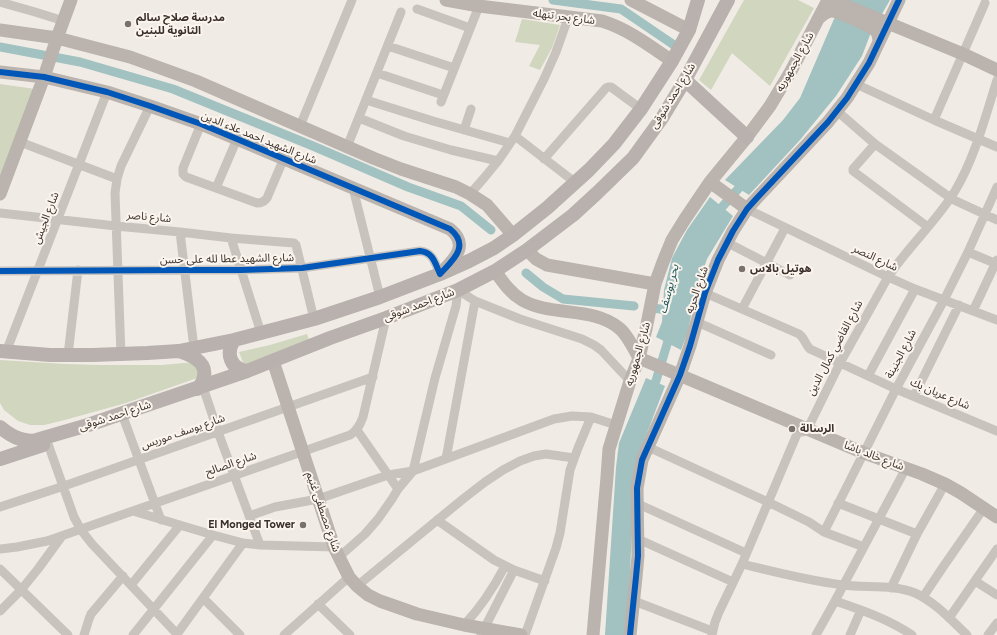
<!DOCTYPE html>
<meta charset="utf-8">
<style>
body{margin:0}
canvas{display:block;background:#f0ebe5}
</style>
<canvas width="997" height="635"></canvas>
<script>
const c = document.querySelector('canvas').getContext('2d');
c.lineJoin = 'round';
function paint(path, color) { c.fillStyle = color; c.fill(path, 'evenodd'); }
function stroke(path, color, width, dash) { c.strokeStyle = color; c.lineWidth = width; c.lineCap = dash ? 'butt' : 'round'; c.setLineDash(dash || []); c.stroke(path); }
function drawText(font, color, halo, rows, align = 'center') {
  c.font = font + ' Figtree,"Noto Sans Arabic",sans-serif'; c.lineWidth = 4; c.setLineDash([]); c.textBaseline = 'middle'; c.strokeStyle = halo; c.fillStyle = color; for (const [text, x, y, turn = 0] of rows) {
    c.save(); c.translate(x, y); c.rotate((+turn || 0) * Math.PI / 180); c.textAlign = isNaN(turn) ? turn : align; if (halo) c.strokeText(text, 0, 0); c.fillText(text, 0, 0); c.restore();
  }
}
const green = new Path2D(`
 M744,0H798L814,8L770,86L732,53L711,90L699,80Z
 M522,19L560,25L552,48L540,70L529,66L540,45L515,42Z
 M0,84L35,89L0,179Z
 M307,334L310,343L244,365L239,352L270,345Z
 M0,360L65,364L99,365H162L195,362L200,377L126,403L61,421L44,425H30L18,421L4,410L0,403Z`);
const water = new Path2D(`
 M844,0H890L870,35L862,56L836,96L800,140L749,195L725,180L783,120L800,98L834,19Z
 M710,197L733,216L707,259L695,294L688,332L681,350L656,337L662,322L664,290L672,258L687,230Z
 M646,378L665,386L637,459L633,501L628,622L625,635H605L616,467L619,443Z`);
const canal = new Path2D(`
 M553,0L621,9L674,45
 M0,47L80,62L173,89L313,146L408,187L461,206L491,230
 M715,215L746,180
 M526,273L543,287L563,299L634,306
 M653,308L674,311
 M652,394L671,331`);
const street = new Path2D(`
 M0,2L35,12L64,21
 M417,9L470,28
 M388,46L454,68
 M377,73L443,95
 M856,84L934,120L997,147
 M366,100L433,121L510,143
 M441,102L479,6
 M837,111L875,144L945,194L956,201L997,220
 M359,118L404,136L451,150L498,161
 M934,120L985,3
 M201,124L183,168V174L186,177L257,203C261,203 264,202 267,198L284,158
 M300,126L352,0
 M464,130L471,109
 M515,136L576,183
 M20,142L117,179
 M875,144L853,169V171L928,227
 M347,147L401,12
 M544,159L606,88L608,87H611L641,109
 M216,188L237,139
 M353,188L380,297
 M470,194L484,178L498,161L515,136L544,79L556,52L568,18
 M747,209L888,277L915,289L997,320
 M0,213L116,226L180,232L231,238L294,243L296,245L314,319
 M180,232L194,348
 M231,238L261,333
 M726,242L790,275
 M968,252L997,264
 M0,271L186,270H241L302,268L420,251C433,252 435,263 440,274
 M705,293L799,334C805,338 805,345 810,349L896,389L997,431
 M742,309L785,228
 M973,311L997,260
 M697,322L771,355
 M6,352L107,92
 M68,355L78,270
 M121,355L115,193L117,179L121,166L150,106
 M868,376L915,289
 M203,387L218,432L260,545
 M914,396L959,305
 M122,414L161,520
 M357,430L398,489
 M48,444L74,517L81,530L92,544L178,635
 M648,447L768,502L809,522L824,532L864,547
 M446,459L475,301
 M636,503L746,553
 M838,503L917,534
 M0,507L64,486L373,377
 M133,511L213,535L243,543L260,545L334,547
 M249,516L275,507L318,499L388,475L413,471L554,419L572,416L591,417L616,425
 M437,520L494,560L514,570L545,581
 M824,532L896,389L944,300L968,252L997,187
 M638,539L733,582
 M0,549L17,547L47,541L350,435C357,431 360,425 363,417L386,318
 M339,557L365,534L378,519L392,499L398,489L413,471L435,378L456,306L458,290L475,301L520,319L582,339L594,345L601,350L630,381
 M742,564C775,572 809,581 843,585C866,588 894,584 915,593C935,602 951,620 967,635
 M0,569L68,635
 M975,581L997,595
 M131,585L180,525
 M357,586L463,499L485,482L503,470L520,461L534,456L546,454L574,458
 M891,588L917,534L945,484
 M923,597L943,567L984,508
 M203,598L240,635
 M634,601L712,631
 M835,601C862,610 888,619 912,635
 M318,604L350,635
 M0,611L21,590L38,569L62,536
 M949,618L997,549
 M464,625C481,607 493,589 505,566
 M177,634L243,543
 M84,635L89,619L91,614L123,576
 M133,635L213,535
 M284,635L349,577
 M481,635L514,570
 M525,635L556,548L560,533L570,470L578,448L591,417
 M712,635L715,622L719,612L742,564L797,434L798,432H803L807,430L840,363L888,277C908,247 936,222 955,191C975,157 985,118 997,80
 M816,635L835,601L906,468
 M850,635L861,610
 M988,635L997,623`);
const secondary = new Path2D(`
 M446,0L479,6L602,21C628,29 650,46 672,61
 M631,0L689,30
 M832,0L963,54L997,70
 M818,19C822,15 826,11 832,11C837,11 871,26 875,30C878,33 879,37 879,42
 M0,30L57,38L130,57L196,81L373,158L401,169L456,187L470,194L487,205L513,235
 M0,72L44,77L107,92L150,106L201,124L237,139L450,229C471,246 452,261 440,274
 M710,182L747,209
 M0,194L44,77L57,38L71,0
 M527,250L536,259L547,265L655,284
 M495,271C503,282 510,293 522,300C551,317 593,306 619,328C627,334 634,349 639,358L864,453L922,474L945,484L961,493L997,517
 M273,361L334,547L349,577L357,586L368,595L380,601L417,614L464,625L521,635
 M593,635L607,477L609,449L630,381L639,358L646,329L655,284L663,262L672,240L685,219L710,182L747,137L770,106L791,71L828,0
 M630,635L636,577L638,556L637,488L642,460L680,375L690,346L705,293L718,260L733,231L747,209L756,199L828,122L847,98L869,63L899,0`);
const primary = new Path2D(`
 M685,80L747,137
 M234,340C225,354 231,369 247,371
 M0,351L50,355H92L147,353L179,351L234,340L314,319L380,297L440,274L469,261L494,248L513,235L547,208L589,170L614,144L641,109L672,61L689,30L698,0
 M179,351C184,353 191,355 196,359C208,367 206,380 197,389
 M0,427C11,436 18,440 33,441L88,425L247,371L330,338L386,318L458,290L495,271L527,250L573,215L597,193L633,158L662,118L685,80L728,0
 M0,459L43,445`);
const cycleway = new Path2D(`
 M0,72L44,77L107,92L150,106L201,124L237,139L450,229C471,246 452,261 440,274C435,263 433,252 420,251L302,268L241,270H186L0,271
 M630,635L636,577L638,556L637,488L642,460L680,375L690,346L705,293L718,260L733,231L747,209L756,199L828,122L847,98L869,63L899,0`);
const markers = [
 [128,24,4,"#7a716c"],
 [742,269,4,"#7a716c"],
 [792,429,4,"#7a716c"],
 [303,525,4,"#7a716c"]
];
const streetNames = [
 ["شارع بحر تنهله",564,17,7],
 ["شارع الجمهوريه",795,62,-61],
 ["شارع احمد شوقى",673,96,-58],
 ["شارع الشهيد احمد علاء الدين",259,138,22],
 ["شارع ناصر",149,217,5],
 ["شارع الجيش",46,218,-69],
 ["شارع النصر",875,258,25],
 ["شارع الشهيد عطا لله على حسن",227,259,-1],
 ["شارع الحريه",697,290,-71],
 ["شارع احمد شوقى",419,305,-21],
 ["شارع القاضي كمال الدين",835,348,-62],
 ["شارع الجمهوريه",638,354,-74],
 ["شارع الجنينة",901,354,-62],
 ["شارع عريان بك",940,394,23],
 ["شارع احمد شوقى",115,416,-18],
 ["شارع يوسف موريس",183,432,-19],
 ["شارع خالد باشا",874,456,21],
 ["شارع الصالح",231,464,-19],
 ["شارع مصطفى غنيم",323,512,71]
];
const poiNames = [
 ["مدرسة صلاح سالم",136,18],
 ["الثانوية للبنين",136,31],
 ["هوتيل بالاس",750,269],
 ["الرسالة",800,429],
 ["El Monged Tower",295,525,"right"]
];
const waterNames = [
 ["بحر يوسف",669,289,-75]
];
paint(green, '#d1d6bf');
paint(water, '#a1c2c1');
stroke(canal, '#a1c2c1', 9);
stroke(street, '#c9c3be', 9);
stroke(secondary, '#bab3ae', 13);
stroke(primary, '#b8b1ad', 14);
stroke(cycleway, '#0057b8', 6);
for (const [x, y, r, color] of markers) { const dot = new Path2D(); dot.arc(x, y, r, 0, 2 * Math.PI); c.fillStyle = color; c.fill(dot); stroke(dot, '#fbf5ee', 1.5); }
drawText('11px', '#3b302b', '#fbf5ee', streetNames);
drawText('bold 11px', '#3b302b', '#fbf5ee', poiNames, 'left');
drawText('italic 12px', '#1f5a5e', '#fbf5ee', waterNames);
</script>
